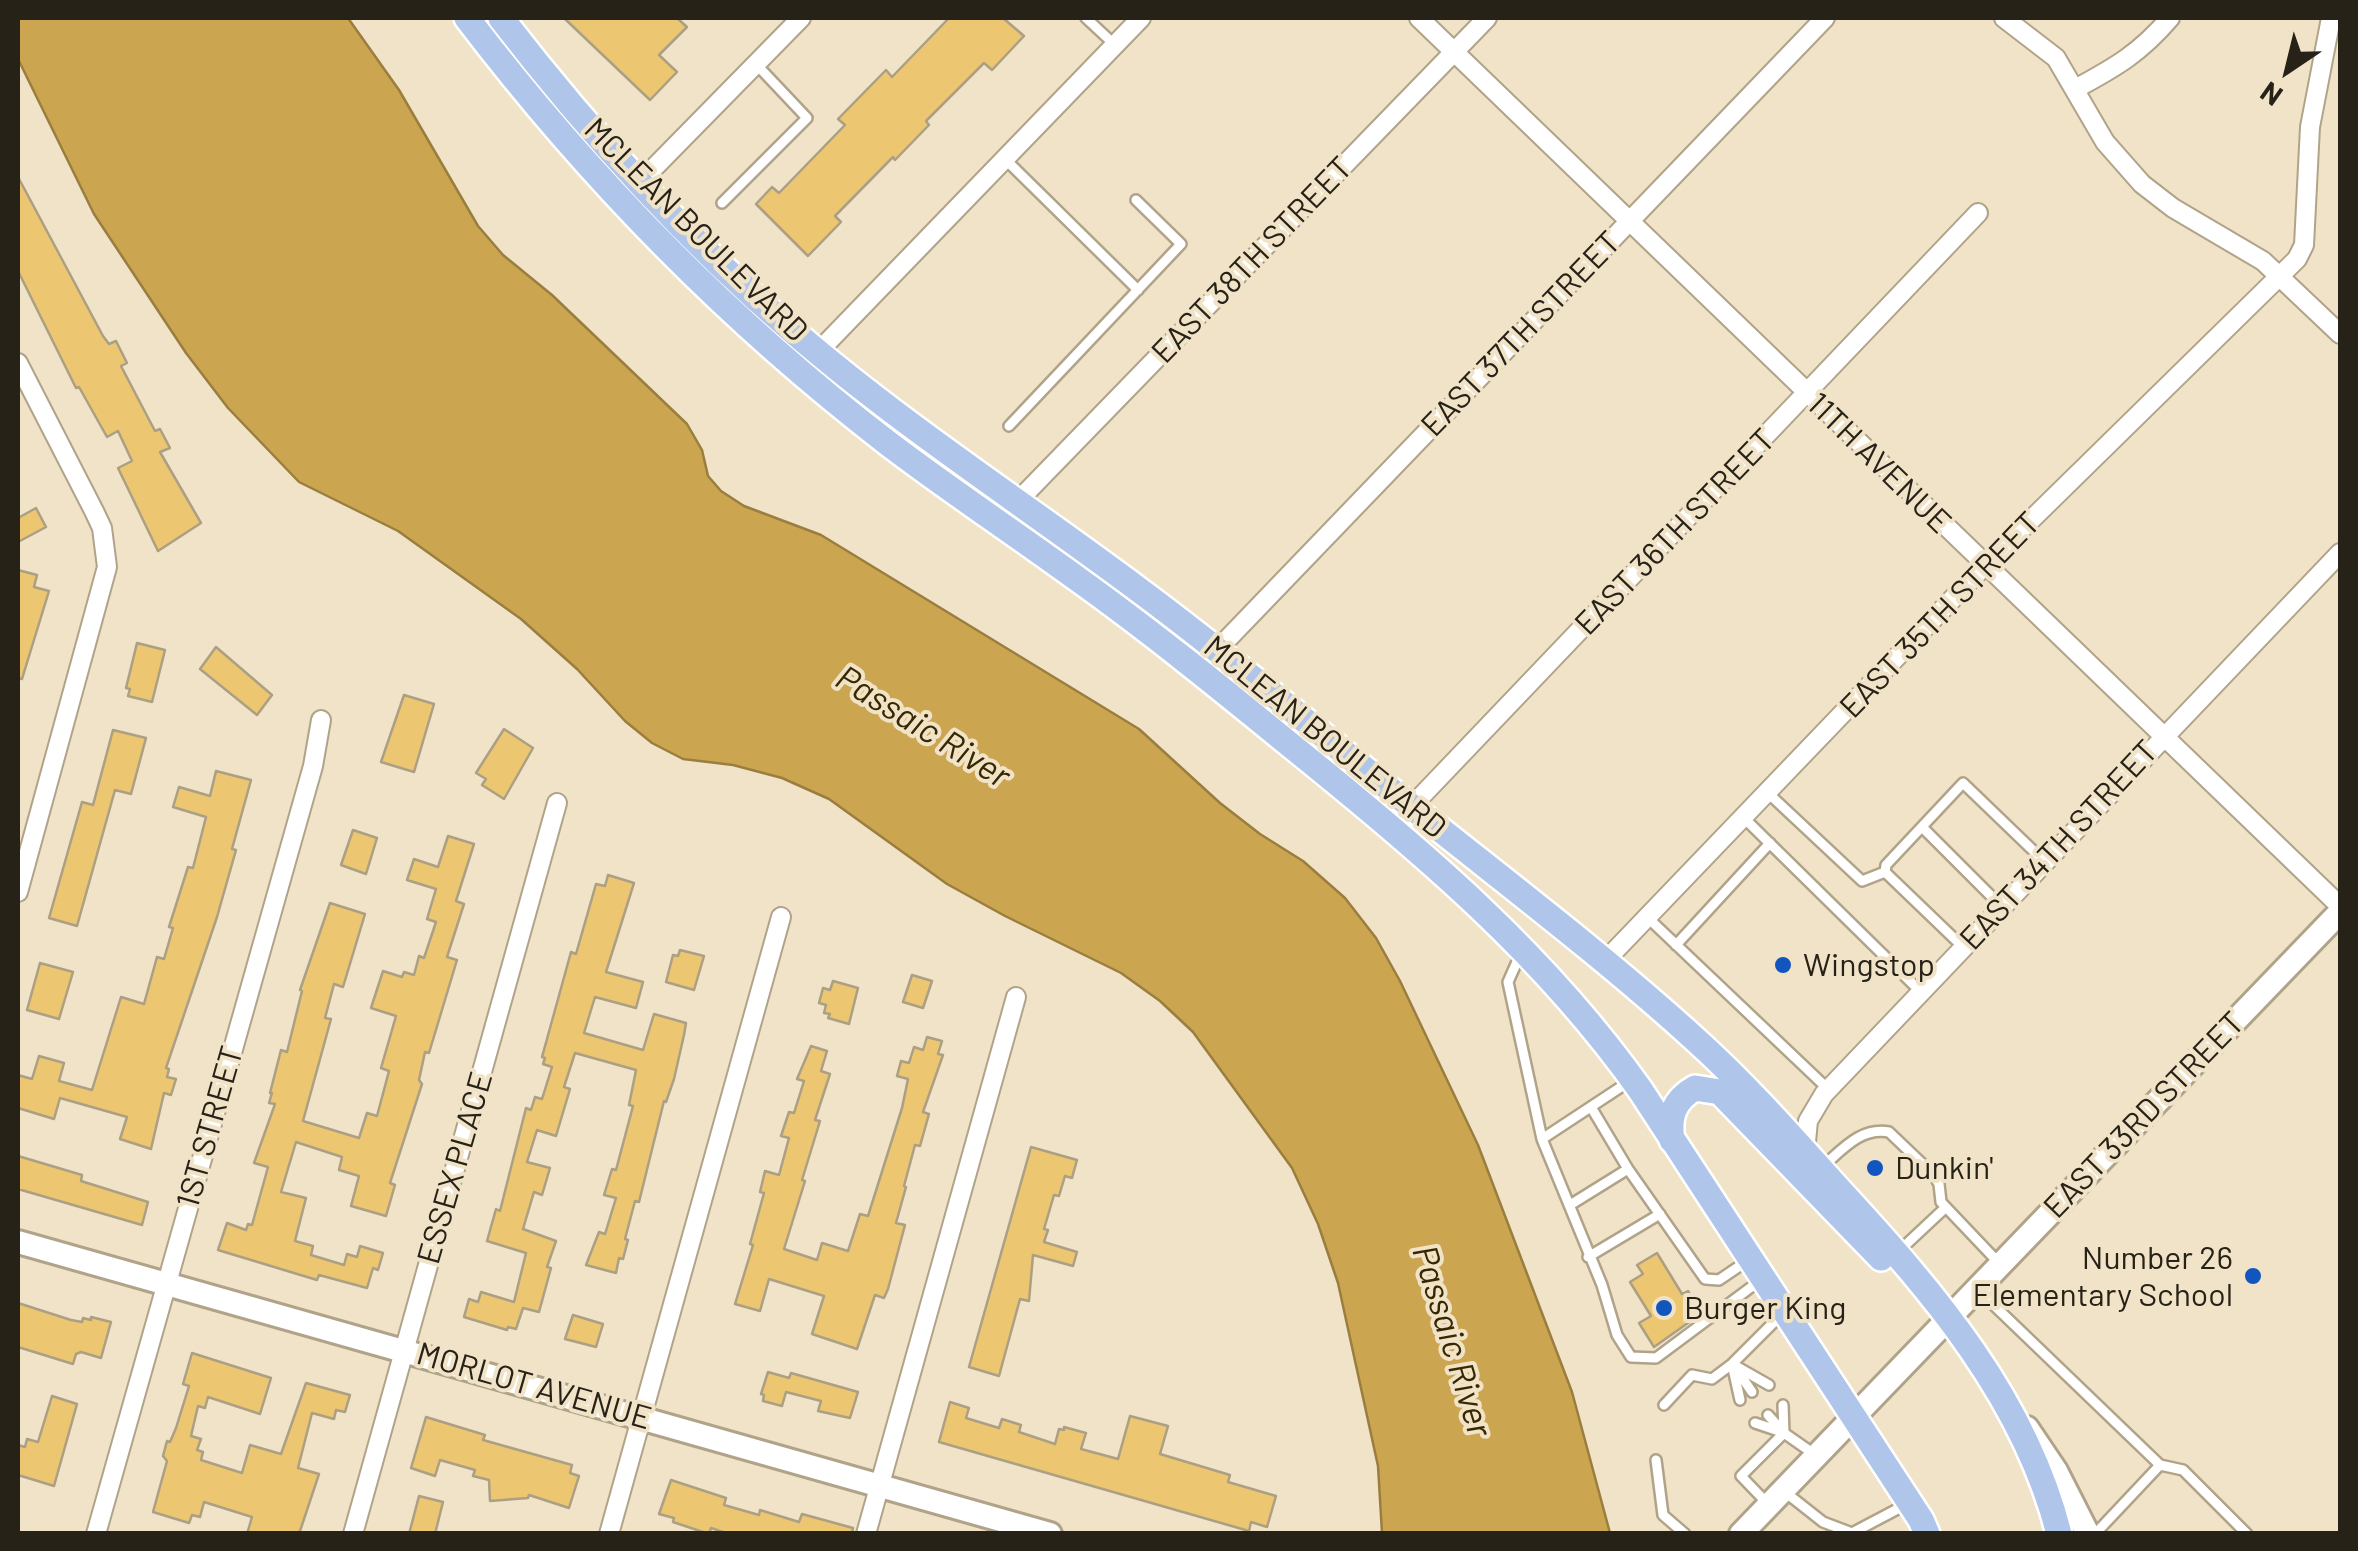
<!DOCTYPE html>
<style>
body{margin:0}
#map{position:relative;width:2358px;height:1551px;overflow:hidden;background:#f1e3c7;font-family:Barlow,sans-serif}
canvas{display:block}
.frame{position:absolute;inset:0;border:20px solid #272218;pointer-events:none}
.north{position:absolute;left:2238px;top:20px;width:100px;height:100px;-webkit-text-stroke:8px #f1e3c7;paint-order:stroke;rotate:215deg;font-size:28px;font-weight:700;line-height:40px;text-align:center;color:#272218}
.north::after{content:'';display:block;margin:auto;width:35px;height:45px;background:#272218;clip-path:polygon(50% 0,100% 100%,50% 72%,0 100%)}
</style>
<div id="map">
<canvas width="2358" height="1551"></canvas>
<div class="frame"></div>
<div class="north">N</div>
</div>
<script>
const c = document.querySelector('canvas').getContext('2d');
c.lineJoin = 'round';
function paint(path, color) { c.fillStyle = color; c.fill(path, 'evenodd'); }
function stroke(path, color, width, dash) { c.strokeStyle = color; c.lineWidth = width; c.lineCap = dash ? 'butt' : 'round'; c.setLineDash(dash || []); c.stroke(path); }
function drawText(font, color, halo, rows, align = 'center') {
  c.font = font + ' Barlow,sans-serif'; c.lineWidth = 8; c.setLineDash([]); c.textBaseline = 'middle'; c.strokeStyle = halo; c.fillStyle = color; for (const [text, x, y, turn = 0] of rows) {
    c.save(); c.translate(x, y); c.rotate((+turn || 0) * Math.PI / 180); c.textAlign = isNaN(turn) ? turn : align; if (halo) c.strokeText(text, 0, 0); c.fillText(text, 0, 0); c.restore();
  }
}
const water = new Path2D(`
 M18,18H348L399,90L478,226L503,255L552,295L687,424L702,450L708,476L721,491L744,506L821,535L1139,729L1220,803L1260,834L1303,861L1345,898L1376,938L1400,981L1478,1145L1572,1392L1610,1533H1382L1378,1466L1338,1283L1318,1224L1292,1168L1193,1032L1160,1001L1121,973L1005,916L947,884L829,799L782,778L733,765L683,759L652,743L625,721L577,669L521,619L398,531L299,482L228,408L186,353L94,214L18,59Z`);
const building = new Path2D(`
 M564,18H677L687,27L659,55L677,72L650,100Z
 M949,18H1003L1024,36L992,70L984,63L926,121L929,125L895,160L893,157L835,216L841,222L808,256L756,204L772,187L779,193L845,125L838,119L886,70L892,77Z
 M18,177L103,336L109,344L116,341L127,363L121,366L155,431L160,429L170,448L160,452L201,523L158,551L118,468L132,461L118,431L107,437L79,387L76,388L18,271Z
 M36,508L46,527L18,542V518Z
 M18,570L37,575L34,587L49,591L22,679L18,678Z
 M137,643L165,650L152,702L128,696L130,689L126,688Z
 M216,647L272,695L257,715L200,669Z
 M404,695L434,704L414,772L381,762Z
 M504,729L533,748L504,799L482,785L486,779L476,773Z
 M113,730L146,738L131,794L115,790L77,926L49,918L82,802L93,805Z
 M216,771L251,780L232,849L236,850L217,917L166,1068L169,1069L167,1077L176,1079L171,1095L164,1093L151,1149L120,1139L127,1117L60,1098L54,1119L18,1108V1075L32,1079L39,1056L64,1063L59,1081L92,1090L121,997L144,1004L157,957L164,959L173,928L169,927L188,867L193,868L206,817L173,807L179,787L210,796Z
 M353,830L377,838L366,874L341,865Z
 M448,836L474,844L456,901L464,904L447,957L457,960L429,1053L425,1052L419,1080L422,1084L390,1183L395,1185L386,1216L351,1206L359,1176L339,1170L342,1157L296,1142L281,1192L306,1198L295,1241L313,1246L311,1255L344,1265L347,1254L357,1257L360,1246L383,1253L378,1270L373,1268L367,1288L319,1275L317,1280L218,1250L227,1223L246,1230L248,1224L252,1225L268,1167L254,1163L275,1104L269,1103L272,1093H270L281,1050L287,1052L302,991L300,990L330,903L365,914L343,987L334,984L325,1018L331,1019L303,1121L359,1138L367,1113L377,1116L389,1071L381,1068L396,1016L371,1008L383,971L402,977L404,972L414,975L419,956L424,958L436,922L427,919L436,889L407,880L414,859L438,867Z
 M608,875L634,883L606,972L643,982L636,1008L595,997L584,1033L643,1050L654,1014L686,1023L684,1035L674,1079L666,1102L664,1101L639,1202L635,1201L625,1239L628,1240L623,1259L619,1258L616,1273L586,1265L599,1232L605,1234L616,1198L604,1195L612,1169L616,1170L633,1106L629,1105L636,1070L575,1053L564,1087L570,1089L556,1136L537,1130L527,1162L550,1168L542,1195L534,1192L523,1229L556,1241L547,1267L551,1268L539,1312L523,1308L516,1329L508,1327L507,1330L464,1317L469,1299L478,1302L481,1292L514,1302L526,1253L487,1241L496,1209L500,1211L526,1108L531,1110L535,1097L542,1099L552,1067L543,1064L545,1058L542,1057L571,952L576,954L596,884L605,886Z
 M680,950L704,956L694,990L666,982L673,955L678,956Z
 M40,963L73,972L59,1019L27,1010Z
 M912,975L932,981L923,1008L903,1002Z
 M833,981L858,988L849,1024L828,1018L830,1014L824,1013L826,1005L819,1003L823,988L830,990Z
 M927,1037L942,1041L938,1054L943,1055L923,1112L929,1114L920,1146L915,1145L904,1186L906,1187L896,1223L905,1225L888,1289L884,1298L875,1295L857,1349L812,1334L824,1296L769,1279L760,1311L735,1304L753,1245L750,1244L764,1193L760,1192L765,1171L779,1175L789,1138L781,1136L789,1112L794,1113L804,1081L797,1079L811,1046L827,1051L821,1071L830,1074L815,1120L820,1121L802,1180L805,1181L784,1249L817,1260L822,1243L848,1251L860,1214L868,1216L902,1108L908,1079L897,1076L901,1061L909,1063L914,1047L923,1050Z
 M1031,1147L1077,1160L1072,1178L1065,1176L1059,1196L1054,1195L1044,1229L1048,1230L1044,1242L1077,1252L1073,1266L1033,1255L1029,1301L1020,1299L999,1376L969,1367Z
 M18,1156L82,1175L81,1181L148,1202L142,1225L18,1189Z
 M1657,1253L1682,1294L1688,1291L1702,1313L1654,1347L1639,1323L1651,1316L1630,1282L1643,1274L1637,1265Z
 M18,1303L71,1320L82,1322L83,1318L91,1320V1317L111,1322L101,1358L81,1352L76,1354L73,1364L18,1347Z
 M573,1315L603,1324L596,1347L565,1339Z
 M192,1353L271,1378L260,1414L208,1397L205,1408L198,1406L191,1436L201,1439L197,1450L203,1452L201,1460L242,1473L250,1445L281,1454L306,1383L350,1395L345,1412L336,1410L334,1419L312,1413L298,1468L319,1474L299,1534H247L252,1517L204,1502L200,1517L192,1515L189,1523L153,1512L167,1461L163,1456L167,1441L170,1442L176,1428L189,1386L183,1384Z
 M768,1372L789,1378L791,1373L858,1392L850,1418L818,1411L821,1401L786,1392L782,1406L763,1401L764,1395L761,1394Z
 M52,1396L77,1404L54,1486L18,1475V1445L25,1447L27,1439L38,1442Z
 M950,1402L969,1408L966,1418L999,1428L1002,1419L1021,1425L1019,1432L1055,1444L1059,1429L1064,1430V1427L1086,1433L1081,1449L1118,1459L1130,1416L1168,1426L1160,1454L1230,1475L1228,1482L1276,1496L1267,1527L1251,1522L1249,1531L939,1442Z
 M426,1417L485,1435L483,1440L572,1465L570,1473L579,1476L569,1508L529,1495L528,1498L490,1501L489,1480L473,1476L475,1470L440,1460L435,1476L411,1468Z
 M671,1480L726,1498L724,1505L759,1515L760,1510L799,1522L802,1514L853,1528L852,1534H729L711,1528L709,1534L673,1522L674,1518L659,1514Z
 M419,1496L443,1502L435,1534H409Z`);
const service = new Path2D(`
 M1086,18L1115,45
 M1005,159L1138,290
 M722,203L807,118L756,64
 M1009,426L1181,244L1136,200
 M1768,793L1862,881L1885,872
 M1744,818L1921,992
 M1922,827L2001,906
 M1647,917L1828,1089
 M1676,945L1770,843
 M1963,947L1885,872L1886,865L1963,783L2044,861
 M1520,955L1508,982L1542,1139
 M1630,1081L1542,1139L1602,1285L1617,1335L1631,1357L1656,1358L1762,1279
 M1821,1168C1842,1150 1860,1127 1889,1132L1933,1174L1939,1184L1941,1202L1998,1262
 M1628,1169L1705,1279L1719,1280L1747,1261
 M1570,1205L1628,1169L1591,1107
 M1898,1252L1945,1208
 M1588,1257L1660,1214
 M1978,1290L2160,1465
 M1732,1364L1769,1385
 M1732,1364L1740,1400
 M1737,1370L1752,1392
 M1664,1405L1692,1375L1712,1379L1732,1364L1782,1314
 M1768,1415L1784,1433L1814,1454
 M1755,1423L1782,1432
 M1656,1460L1663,1515L1685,1534
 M1785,1492L1823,1522L1852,1533L1909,1503
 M1767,1503L1741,1476L1784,1433L1783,1405
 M2095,1534L2160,1465L2183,1470L2247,1534`);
const minor = new Path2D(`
 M1419,18L2340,906
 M2004,18L2056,58L2105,142L2142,184L2173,208L2263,261L2340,334
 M2075,89C2116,67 2140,53 2170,18
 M640,182L801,18
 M818,352L1141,18
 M18,363L94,511L102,528L107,567L18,892
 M1017,502L1487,18
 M1217,650L1825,18
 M1411,807L1978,213
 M1605,961L1985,565L2297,259L2304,245L2310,127L2331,18
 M1805,1152L1808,1121L1824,1094L2340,553
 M96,1534L313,766L321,720
 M353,1534L557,803
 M609,1534L781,917
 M866,1534L1016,997`);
const secondary = new Path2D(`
 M18,1242L1050,1534
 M2027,1428L2056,1471L2088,1534
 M1741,1534L2340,912`);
const primary = new Path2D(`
 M467,18C589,178 729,321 889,444C951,491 1016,534 1079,580C1153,633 1223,690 1294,748C1422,851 1546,956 1641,1091L1921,1520L1927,1534
 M501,18C588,131 686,239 794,332C903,426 1024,504 1139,590C1231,658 1318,732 1407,803C1504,881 1605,957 1697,1041C1749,1088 1795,1141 1842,1193C1934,1293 2025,1399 2059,1534
 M1672,1140C1668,1116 1674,1100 1695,1088L1720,1092L1881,1258`);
const markers = [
 [1783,965,10,"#1255bf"],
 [1875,1168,10,"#1255bf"],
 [2253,1276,10,"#1255bf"],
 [1664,1308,10,"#1255bf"]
];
const streetNames = [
 ["MCLEAN BOULEVARD",696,230,45],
 ["EAST 38TH STREET",1252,260,-46],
 ["EAST 37TH STREET",1521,334,-46],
 ["11TH AVENUE",1879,463,44],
 ["EAST 36TH STREET",1675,532,-46],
 ["EAST 35TH STREET",1940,615,-46],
 ["MCLEAN BOULEVARD",1325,737,39],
 ["EAST 34TH STREET",2059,845,-47],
 ["EAST 33RD STREET",2144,1115,-46],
 ["1ST STREET",210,1127,-74],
 ["ESSEX PLACE",455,1168,-74],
 ["MORLOT AVENUE",534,1386,16]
];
const poiNames = [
 ["Wingstop",1803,965],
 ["Dunkin'",1895,1168],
 ["Number 26",2233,1258,"right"],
 ["Elementary School",2233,1295,"right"],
 ["Burger King",1684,1308]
];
const waterNames = [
 ["Passaic River",923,727,32],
 ["Passaic River",1452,1341,73]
];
paint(water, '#cba550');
stroke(water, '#9a7e3f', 2.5);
paint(building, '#edc671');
stroke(building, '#ab9f84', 2.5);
stroke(service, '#b0a389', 14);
stroke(minor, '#b0a389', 22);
stroke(secondary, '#b0a389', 28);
stroke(primary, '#fff', 30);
stroke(service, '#fff', 9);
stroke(minor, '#fff', 18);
stroke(secondary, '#fff', 22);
stroke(primary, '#b0c5ea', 25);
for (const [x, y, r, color] of markers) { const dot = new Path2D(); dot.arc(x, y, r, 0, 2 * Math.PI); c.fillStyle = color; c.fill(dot); stroke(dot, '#f1e3c7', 4); }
drawText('32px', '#272218', '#f1e3c7', streetNames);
drawText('32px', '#272218', '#f1e3c7', poiNames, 'left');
drawText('italic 35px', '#372801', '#f1e3c7', waterNames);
</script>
